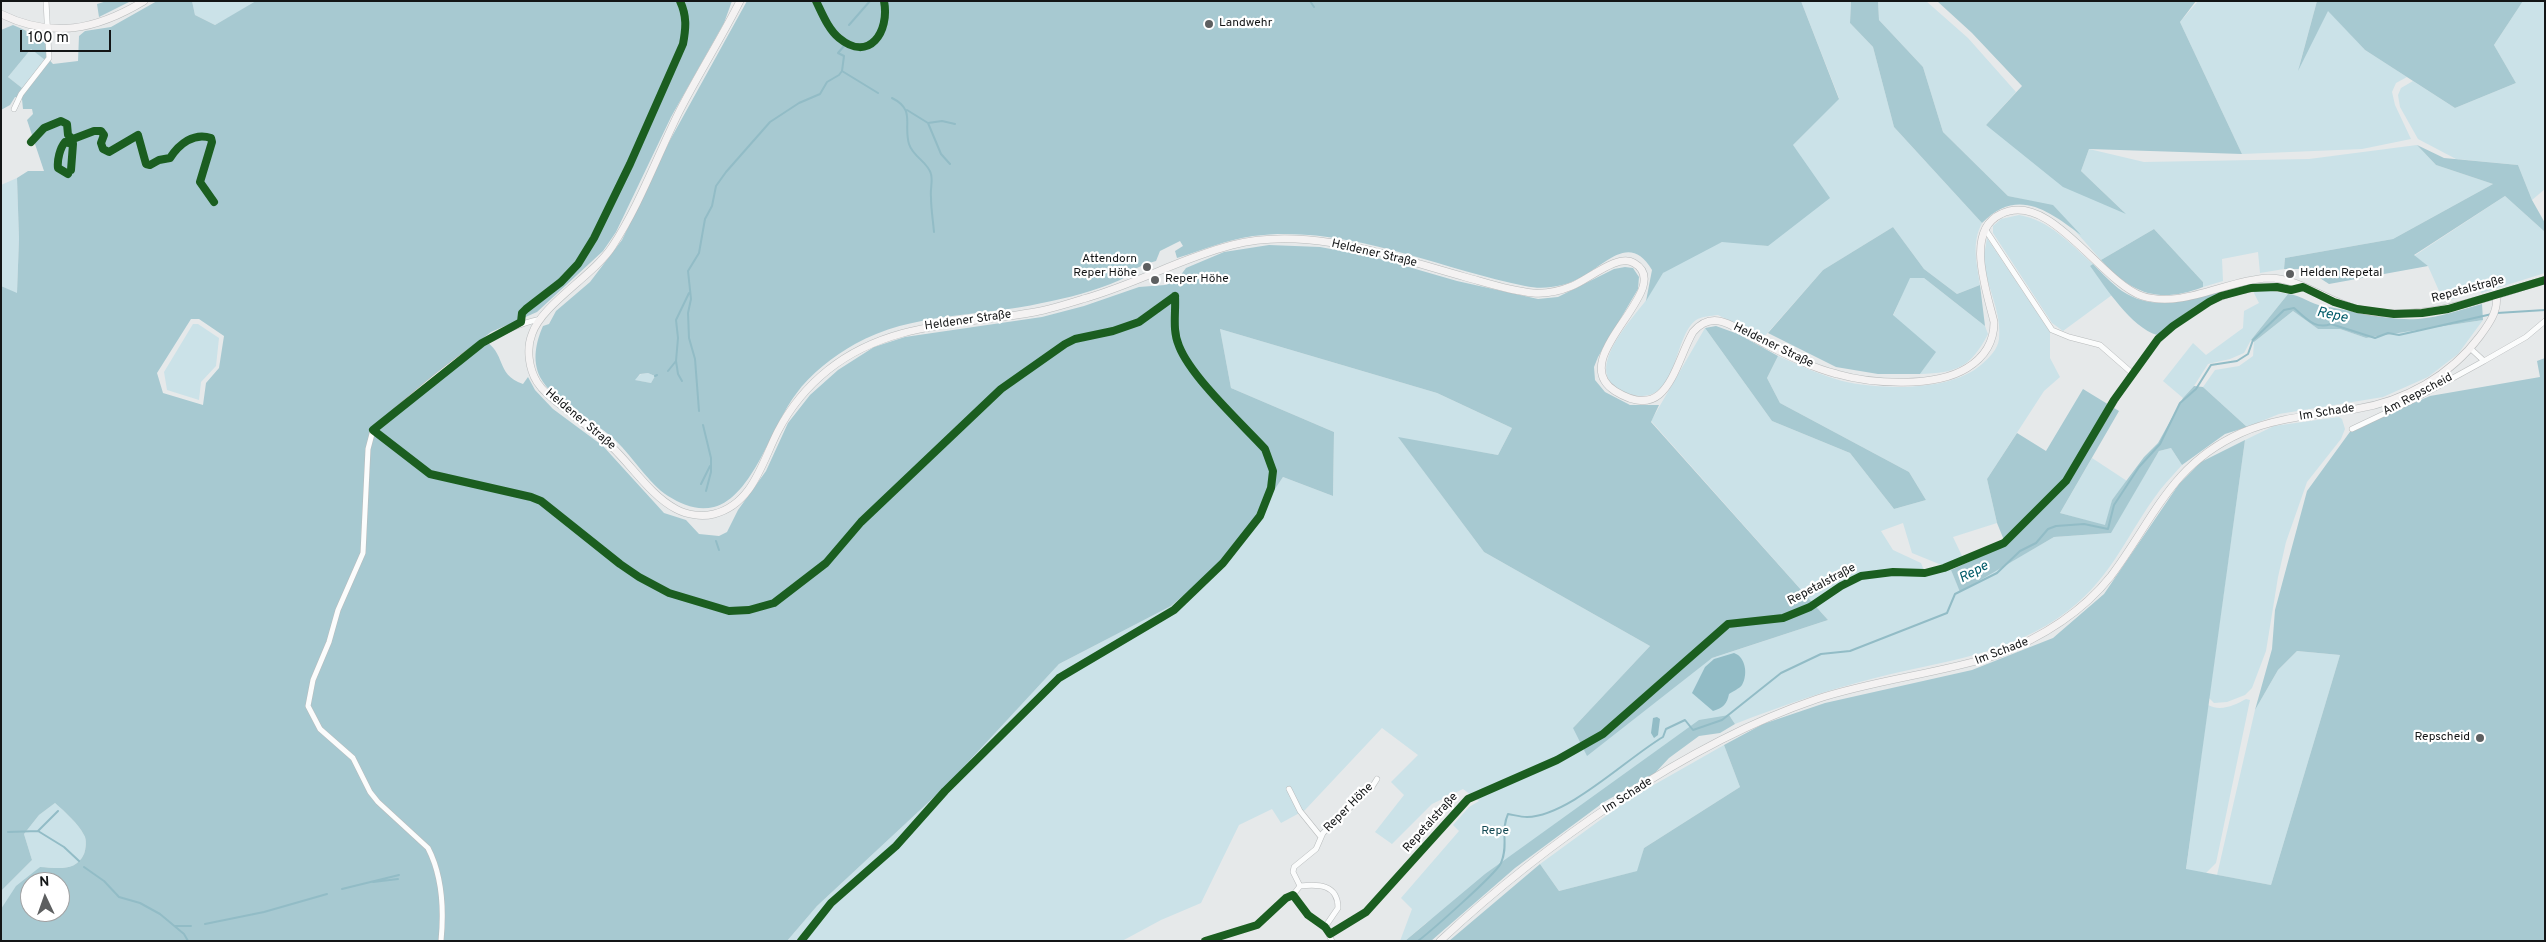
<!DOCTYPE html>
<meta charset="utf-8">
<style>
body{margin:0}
#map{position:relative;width:2546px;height:942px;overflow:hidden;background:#e6e9ea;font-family:Overpass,sans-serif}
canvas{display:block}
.frame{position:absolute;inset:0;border:2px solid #131516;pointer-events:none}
.north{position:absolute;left:20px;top:872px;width:50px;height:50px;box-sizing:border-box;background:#fff;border:1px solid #a1a1a2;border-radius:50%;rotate:357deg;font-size:14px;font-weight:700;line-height:20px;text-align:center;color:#131516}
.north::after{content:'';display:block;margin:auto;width:18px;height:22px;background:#5d5f60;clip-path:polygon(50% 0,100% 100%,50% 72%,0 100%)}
.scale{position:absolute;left:20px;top:30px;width:91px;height:22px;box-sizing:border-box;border:2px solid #131516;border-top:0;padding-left:6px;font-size:15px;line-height:18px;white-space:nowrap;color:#131516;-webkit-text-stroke:4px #fff;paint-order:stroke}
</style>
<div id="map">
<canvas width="2546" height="942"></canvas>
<div class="frame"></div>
<div class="north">N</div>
<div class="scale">100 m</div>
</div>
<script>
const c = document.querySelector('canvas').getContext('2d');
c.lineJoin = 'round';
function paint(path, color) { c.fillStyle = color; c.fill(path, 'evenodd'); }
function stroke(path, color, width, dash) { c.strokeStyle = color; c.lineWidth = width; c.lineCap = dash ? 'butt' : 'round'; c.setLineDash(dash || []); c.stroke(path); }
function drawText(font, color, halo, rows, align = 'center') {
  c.font = font + ' Overpass,sans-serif'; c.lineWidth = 4.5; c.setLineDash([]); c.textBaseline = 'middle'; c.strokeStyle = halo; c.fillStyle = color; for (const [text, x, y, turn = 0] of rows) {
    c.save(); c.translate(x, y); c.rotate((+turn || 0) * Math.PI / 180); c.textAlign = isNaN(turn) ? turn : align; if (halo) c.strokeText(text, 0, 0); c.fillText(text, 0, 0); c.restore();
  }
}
const green = new Path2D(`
 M192,1H256V2L215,25L195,15Z
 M1801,1H1851L1850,23L1873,47L1894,127L1982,223C1971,244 1977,263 1980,285L1957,294L1924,269L1893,227L1823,270L1763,338L1718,315C1711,316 1702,316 1696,320C1672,338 1679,405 1633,395C1576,381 1625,327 1644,303C1651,294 1655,283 1662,274C1665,270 1717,243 1722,242C1736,240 1754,245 1768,246L1793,145L1839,98Z
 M1878,1H1926L1968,38L2016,92L1986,125L2124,212L2081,171L2089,149L2144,162L2309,159L2417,145L2436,165L2493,184L2393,239L2285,258L2284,269L2260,273L2258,252L2222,259L2223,281L2203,287V282L2154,229L2101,260L2053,206L2008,196L1943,132L1923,67L1879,20Z
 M2198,1H2317L2299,67L2328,10L2365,50L2407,77L2396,83L2392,92L2395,105L2411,139L2362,149L2242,154L2180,22Z
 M2523,1H2545V189L2532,200L2518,165L2456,159L2418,139L2400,107L2398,95L2401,88L2413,81L2455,108L2516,83L2494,45Z
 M31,49L46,60L22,88L8,77Z
 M17,178L19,239L17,294L1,286V185Z
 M2505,196L2545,232V273L2481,293L2480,289L2450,300H2443L2428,266L2414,256Z
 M2019,215C2050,220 2070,244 2093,264L2090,266L2112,295L2063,331L2052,323L1993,233V226L2001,219Z
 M1987,238L2050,332V358L2060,377L2044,391L1987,479L1997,523L1953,537L1963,558L1944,566L1912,553L1903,523L1881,531L1893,550L1921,563L1925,573L1944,568L1951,570L1960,591L2054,537L2110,533L2159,451L2171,448L2182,465C2175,473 2167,481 2160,490C2128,532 2113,576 2069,610C2009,656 1945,660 1875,678C1827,690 1781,706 1735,724L1731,718L1705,727L1426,923L1405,941H1400L1412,909L1401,898L1459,831L1453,825L1469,807L1479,801L1463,789L1432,804L1392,844L1375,832L1404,795L1391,782L1418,755L1382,728L1305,810L1281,823L1272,809L1239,825L1201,903L1161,920L1122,941H787L817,906L947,785L1059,664L1171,606L1231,555L1283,477L1333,496L1334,432L1231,388L1220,329L1437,393L1512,428L1498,455L1399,438L1484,552L1650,646L1573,728L1691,665L1828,620L1651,421L1705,328L1772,421L1850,453L1894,509L1926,500L1909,472L1780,403L1767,378L1778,356C1799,365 1820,375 1842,381C1881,390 1951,392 1982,364C1989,358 1998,349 1999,339C2002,314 1988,289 1984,265C1983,256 1986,246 1987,238Z
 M1909,278H1924L1985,326L1988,334C1971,367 1957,373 1920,374L1935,352L1893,316Z
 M2267,290L2288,294L2251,340L2244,353L2230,359L2208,364L2194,386L2183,398L2163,381L2193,343L2206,355L2243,328L2244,311L2259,303L2253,291Z
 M2293,311L2318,329H2340L2366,338L2483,320L2458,354L2428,377L2383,397L2279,414L2247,427L2203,387L2215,370L2239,366L2253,356L2254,342Z
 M193,324H198L219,338L216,366L201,382L199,400L167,390L164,372Z
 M648,373L655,376L651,383L634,380L641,374Z
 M2339,417L2342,419L2345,429L2341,439L2307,482L2286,542L2278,577L2266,651L2252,688L2245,695L2227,702L2214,703L2209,698L2245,440L2274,426Z
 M2092,458L2127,481L2112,500L2106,526L2060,513Z
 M2297,651L2340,655L2271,885L2217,875L2255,710L2278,670Z
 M2246,699L2250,700L2216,863L2206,873L2186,870L2208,705C2221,712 2235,705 2246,699Z
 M1724,745L1740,787L1644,848L1638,871L1559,891L1540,864L1629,799Z
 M55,803C65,812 78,823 84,835C87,839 86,849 84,854C76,872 57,868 40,867L1,909V891L32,860L24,834L39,815Z`);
const forest = new Path2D(`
 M107,1H131L99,17L97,4Z
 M157,1H192L195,15L215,25L256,1H732L724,23L671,117L616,232L603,251L537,312L491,332L482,339C508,353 494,374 523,384L528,377L535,390L553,409L603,446L664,513L686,520L699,534L719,536L727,532L738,510L766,471L788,423L810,395L838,370L874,347L905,337L1042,317L1084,306L1139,287L1165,285L1177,280L1186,268L1224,252L1269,245L1320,247L1374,257L1457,281L1538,299L1558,297L1614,269L1625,267L1633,268L1639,277L1638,289L1598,357L1594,367L1595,380L1605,392L1630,405H1659L1651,422L1828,620L1712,658L1587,756L1573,728L1650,646L1484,552L1398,437L1498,455L1512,428L1437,393L1220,329L1231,388L1334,432L1333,496L1283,477L1231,555L1171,606L1059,664L947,785L817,906L787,941H1V909L16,886L40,867C57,868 76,872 84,854C86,849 87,839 84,835C78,823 65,812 55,803L39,815L24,834L32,860L1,891V286L17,293L19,239L17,178L28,171H44L27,120L33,114L32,109H23L22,99L15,97L10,105L1,110V30L13,25L29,32L47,35L46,56L53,64L78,61L79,36L85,31L111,27ZM31,49L45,60L22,88L8,77ZM191,319H199L224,336L219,368L206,383L203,405L163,393L157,373ZM30,882H60V912H30Z
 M747,1H1801L1839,99L1793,145L1830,198L1768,246L1722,242L1663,273L1646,301L1652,270C1630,232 1605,265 1580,278C1563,287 1543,290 1525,286C1436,268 1346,224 1253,236C1226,240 1203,250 1177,258L1175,251L1183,246L1180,241L1160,251L1156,261C1149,263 1142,265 1137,268C1131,272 1126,277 1120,280C1095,291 1068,298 1042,303C980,317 912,312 855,344C834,356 810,374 796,394C772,425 753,497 714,507C697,511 683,505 668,496C649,484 630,453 612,437C591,419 553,402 540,377C532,360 536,342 543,326L549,324L556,311L590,282L622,240L669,142ZM648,373L655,376L651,383L635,380L640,374Z
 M1851,1H1878L1879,20L1923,67L1943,132L2008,196L2053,205L2081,235C2048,210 2017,187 1982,223L1894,127L1873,47L1850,23Z
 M1937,1H2196L2180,22L2242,154L2089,149L2081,171L2126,214L2063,187L1986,125L2022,86L1972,33Z
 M2317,1H2523L2494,45L2516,83L2455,108L2365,50L2328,11L2298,71Z
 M2417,145L2444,158L2518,165L2532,200L2545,223V232L2505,196L2414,255L2428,266L2329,284L2306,269H2284L2285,258L2393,239L2493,184L2436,165Z
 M1893,227L1924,269L1957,294L1980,285L1985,326L1924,278H1910L1893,315L1936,352L1920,374H1878L1836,367L1768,333L1823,270Z
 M2154,229L2203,282V287C2159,304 2132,294 2101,260Z
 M2093,264C2102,273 2112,284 2122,291C2154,312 2187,301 2221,291L2220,293L2194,307L2157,335C2131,327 2106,288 2090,266Z
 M2288,294C2302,295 2311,305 2324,306C2355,311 2386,321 2418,319C2440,317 2461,310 2482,304L2483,320L2366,338L2340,329H2318L2293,311L2254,342L2251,340Z
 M1716,326L1738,334L1778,356L1767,378L1780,403L1909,472L1926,500L1894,509L1850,453L1772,421L1705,328Z
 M2545,358V941H1449L1540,864L1559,891L1637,871L1644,848L1740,787L1724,745L1763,724L1825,703L1972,670L2053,638L2104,594L2179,484L2201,462L2245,440L2186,869L2271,885L2340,655L2297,651L2278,670L2255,710L2272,649L2275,610L2307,491L2352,429L2430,396L2540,377L2537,361Z
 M2194,386L2203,387L2247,427L2225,434L2182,465L2171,448L2159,451L2111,533L2054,537L1960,592L1951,570L2006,545L1997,523L1987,479L2017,433L2046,451L2083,389L2119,411L2060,513L2105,525L2112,500L2144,457L2158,443L2183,398Z
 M1729,715L1735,724L1720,733L1699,736L1669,758L1655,773L1604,802L1515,868L1431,941H1405L1485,874L1699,720Z`);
const water = new Path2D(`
 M1734,653C1746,657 1748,675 1742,685C1739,689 1733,691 1729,694C1727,704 1723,708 1713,711L1692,693L1705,667L1714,659Z
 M1657,717L1660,719L1658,735L1654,738L1651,733L1653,718Z`);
const stream = new Path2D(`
 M1310,1L1314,7
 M849,25L870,1
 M842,71L878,93
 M892,98C916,110 903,124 909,144C913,157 928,162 931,174C933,181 930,190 931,197C931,209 933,220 934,232
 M907,110L928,123L941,154L950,164
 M928,123L942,121L955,124
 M2497,313L2545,310
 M668,371L676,361
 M655,376L657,375
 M682,381L678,374L676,361L678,338L676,320L689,293
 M699,411L695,359L689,338L688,313L691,299L688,271L699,253L705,219L712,206L716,186L726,172L770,122L799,103L820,94L827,82L839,75L842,71L844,56L838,53L844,46
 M703,425L711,458V472L706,491
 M701,484L710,466
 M716,541L719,550
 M38,831L58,811
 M8,832L38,831L64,847L79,861
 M84,867L104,881L119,897L140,903L160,914L184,934L188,941
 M373,882L398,879
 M342,889L399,875
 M205,924L264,912L327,894
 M175,926H191
 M1418,941C1431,931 1496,874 1501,863C1509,845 1500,832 1508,814C1514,815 1521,817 1527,817C1569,816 1627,758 1663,737L1666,729L1685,720L1693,730L1722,720L1781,673L1821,654L1850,651L1947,613L1955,594L1997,573L2020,551L2036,543L2048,529L2056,526L2084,524L2108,529L2114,505L2139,467L2160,444L2180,403L2196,389L2211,365L2237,361L2248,354L2253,340L2284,310L2294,308C2306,318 2315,330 2331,324L2375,338L2388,333L2399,335L2492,314`);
const street = new Path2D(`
 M816,1C822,13 828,29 839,38C869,63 890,32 884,1
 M14,109L21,94L49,58L46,1
 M1985,229L2052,330L2069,337L2100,345L2132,373
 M2470,348L2484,361L2526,337L2545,321
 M2352,429L2411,401L2484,361
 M1289,789L1300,811L1321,837
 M1300,886L1293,872L1294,867L1316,849L1323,833L1372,787L1377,779
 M1293,895L1300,886C1318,884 1338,884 1338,908L1325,927
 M1330,934L1366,912L1468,799L1557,760L1603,734L1728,624L1783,618L1810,607L1841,586L1861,576L1893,572L1925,573L1944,568L2004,543L2066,481L2132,373L2158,339L2173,326L2209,302L2236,292L2264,287L2291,290L2303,287
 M441,941C444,910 442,875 428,848L378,802L370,792L353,758L320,729L308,706L313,680L329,642L338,610L363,553L368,449L373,430C420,391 481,330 541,319
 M1205,941L1257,925L1286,898L1293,895L1308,915L1325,927L1332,941`);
const secondary = new Path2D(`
 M740,1C721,39 697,76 678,114C656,159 639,206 612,247C592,277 542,304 532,334C526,349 529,369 537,382C544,393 556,402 566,409C581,422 598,433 612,447C632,466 651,496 676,509C687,515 702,517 714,514C753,504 762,462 778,431C790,408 808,386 828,370C889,321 963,325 1035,312C1051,309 1067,304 1083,299C1134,285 1181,258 1232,245C1309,225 1392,257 1465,277C1487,283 1510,291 1533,293C1546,294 1560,291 1572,286C1588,280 1618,253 1634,263C1678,288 1563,358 1615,391C1668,424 1674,365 1693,332C1700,324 1708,319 1719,321C1735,324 1752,338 1767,345C1789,356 1813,368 1837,374C1872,384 1935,388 1967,368C1985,357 1994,342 1994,322C1987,292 1964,231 2001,214C2050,190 2100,281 2142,296C2183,309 2226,280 2268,278C2299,278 2327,301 2357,309C2422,324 2483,298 2545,280
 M1,14C52,39 96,30 144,1
 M1440,941C1542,846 1684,744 1817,699C1875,680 1936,674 1994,656C2039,639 2080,615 2111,576C2154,519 2170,465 2241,433C2277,417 2317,415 2356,409C2405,401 2450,376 2480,336C2489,324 2499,310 2496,295`);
const cycleway = new Path2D(`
 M680,1C687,16 686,28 683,44L630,164L594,238L578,264L561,282L526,309L522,313L521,322L482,343L373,430L430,474L531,497L541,501L620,564L639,577L669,593L729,611L749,610L774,603L826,563L861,522L1001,389L1065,344L1075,339L1113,331L1139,322L1175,296
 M816,1C822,13 828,29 839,38C869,63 890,32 884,1
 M31,142L44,128L61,121L67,124L68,135L73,139L94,131H101L104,135L101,143L103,149L109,152L138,135L146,164L150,165L159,160L170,158C179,144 194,132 211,138L212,142L200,182L214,202
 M68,174L58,168C57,160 60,148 65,142L73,144L71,170
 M801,941L831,903L896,846L945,791L1059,678L1174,610L1223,563L1260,516L1271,488L1273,471L1265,449C1241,423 1191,377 1179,346C1172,330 1176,313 1175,296
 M1205,941L1257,925L1286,898L1293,895L1308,915L1325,927L1330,934L1366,912L1468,799L1557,760L1603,734L1728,624L1783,618L1810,607L1841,586L1861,576L1893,572L1925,573L1944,568L2004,543L2066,481L2114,400L2158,339L2173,326L2209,302L2221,296L2251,288L2277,287L2291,290L2303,287L2334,302L2357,309L2394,314L2422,313L2448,309L2545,280`);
const markers = [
 [1209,24,5,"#5d5f60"],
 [1147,267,5,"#5d5f60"],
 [2290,274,5,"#5d5f60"],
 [1155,280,5,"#5d5f60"],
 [2480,738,5,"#5d5f60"]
];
const poiNames = [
 ["Landwehr",1219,24],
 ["Attendorn",1137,260,"right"],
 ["Reper Höhe",1137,274,"right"],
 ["Helden Repetal",2300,274],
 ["Reper Höhe",1165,280],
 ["Repscheid",2470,738,"right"]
];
const streetNames = [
 ["Heldener Straße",1374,254,13],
 ["Repetalstraße",2468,290,-15],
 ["Heldener Straße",968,321,-8],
 ["Heldener Straße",1773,346,26],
 ["Am Repscheid",2418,395,-28],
 ["Im Schade",2327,413,-9],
 ["Heldener Straße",580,420,40],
 ["Repetalstraße",1822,585,-28],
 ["Im Schade",2002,652,-21],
 ["Im Schade",1628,796,-33],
 ["Reper Höhe",1349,808,-45],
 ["Repetalstraße",1431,823,-48]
];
const parkNames = [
 ["Repe",1495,832]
];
const waterNames = [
 ["Repe",2332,316,12],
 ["Repe",1974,573,-28]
];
paint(green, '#cbe2e8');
paint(forest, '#a7c9d1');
paint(water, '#92bcc6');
stroke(stream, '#92bcc6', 2);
stroke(street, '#b8bbbc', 6);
stroke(secondary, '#b8bbbc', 8);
stroke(street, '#fbfcfc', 5);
stroke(secondary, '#f4f2f2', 7);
stroke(cycleway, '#1b5e20', 8);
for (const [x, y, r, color] of markers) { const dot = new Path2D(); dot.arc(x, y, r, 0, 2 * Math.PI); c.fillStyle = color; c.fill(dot); stroke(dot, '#fff', 2); }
drawText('12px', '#131516', '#fff', poiNames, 'left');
drawText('12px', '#131516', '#fff', streetNames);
drawText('12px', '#124852', '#fff', parkNames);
drawText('italic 14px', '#005b69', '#fff', waterNames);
</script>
